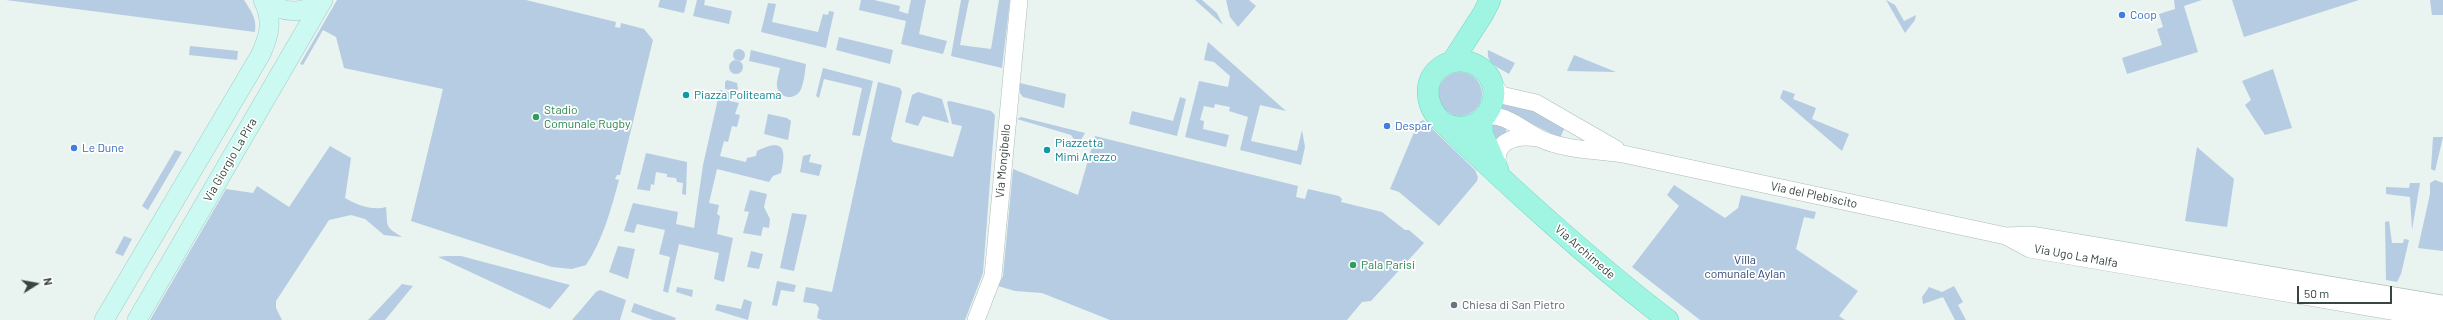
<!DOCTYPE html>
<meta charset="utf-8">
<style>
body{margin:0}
#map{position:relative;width:2443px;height:320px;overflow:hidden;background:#e9f3f0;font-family:Barlow,sans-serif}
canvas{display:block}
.north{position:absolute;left:16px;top:264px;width:40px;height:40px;-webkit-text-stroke:3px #fff;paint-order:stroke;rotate:79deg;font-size:11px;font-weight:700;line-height:16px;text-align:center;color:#384641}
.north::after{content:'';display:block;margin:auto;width:14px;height:18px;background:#384641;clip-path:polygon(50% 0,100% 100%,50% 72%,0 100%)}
.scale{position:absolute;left:2297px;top:286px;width:95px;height:18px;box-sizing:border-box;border:2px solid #384641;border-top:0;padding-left:5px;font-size:12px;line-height:14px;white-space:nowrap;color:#384641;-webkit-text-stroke:3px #fff;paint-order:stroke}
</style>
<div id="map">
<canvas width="2443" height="320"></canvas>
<div class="north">N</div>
<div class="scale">50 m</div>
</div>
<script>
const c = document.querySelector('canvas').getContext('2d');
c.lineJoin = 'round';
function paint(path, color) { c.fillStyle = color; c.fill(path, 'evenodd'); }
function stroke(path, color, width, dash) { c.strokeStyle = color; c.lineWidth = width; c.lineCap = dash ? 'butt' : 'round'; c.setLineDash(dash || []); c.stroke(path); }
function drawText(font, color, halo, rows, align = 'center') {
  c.font = font + ' Barlow,sans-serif'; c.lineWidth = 3.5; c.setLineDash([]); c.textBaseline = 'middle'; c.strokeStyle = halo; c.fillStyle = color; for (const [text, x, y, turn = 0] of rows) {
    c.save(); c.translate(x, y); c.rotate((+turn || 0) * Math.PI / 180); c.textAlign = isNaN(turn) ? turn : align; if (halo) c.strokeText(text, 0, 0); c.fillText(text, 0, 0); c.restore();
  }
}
const green = new Path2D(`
 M6,0H244C251,11 257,18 255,32Z
 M337,0H526L616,22L615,27L620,28L621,23L644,29L653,40L620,175H617L615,179L619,180C611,209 603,240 586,265L572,269L552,267L411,221L443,89L344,68L336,37L323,30L303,65L300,64Z
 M660,0H687L684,13L658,7Z
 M697,0H705L704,5L732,11L729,24L693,16Z
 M861,0H874L900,6L899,11L908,14L911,0H926L919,34L947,41L943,54L901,44L906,21L859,10Z
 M961,0H969L960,45L991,49L999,0H1010L1002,68L951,56Z
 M1195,0H1202L1217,13L1223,25Z
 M1226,0H1249L1256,6L1238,27L1230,17Z
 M1886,0L1895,5L1904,21L1916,15L1915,20L1905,33Z
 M2174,0H2202L2184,6L2198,52L2127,74L2122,58L2162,45L2157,29L2163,27L2159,14L2175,9Z
 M2232,0H2359L2244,37Z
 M2430,0H2443V15H2432Z
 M768,3L776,4L772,22L818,32L823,14L828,15L829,11L834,12L826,48L761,32Z
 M839,37L893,50L890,64L836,50Z
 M1208,42L1286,111L1260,105L1251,141L1297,151L1302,130L1305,147L1301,165L1240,150L1248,117L1229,111L1230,107L1215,104L1214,108L1204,106L1200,120L1204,121L1203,129L1229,135L1226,147L1185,137L1199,81L1228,87L1230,76L1214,62L1204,60Z
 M190,46L238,51L237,60L189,55Z
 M733 55a6 6 0 1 1 12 0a6 6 0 1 1-12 0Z
 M751,50L806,64C805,72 804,82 801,89C797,99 783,100 778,90C775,83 779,75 780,68L749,61Z
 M1488,50L1515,63L1509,74C1498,67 1486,64 1488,50Z
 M1574,55L1616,72L1567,71Z
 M729 67a7 7 0 1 1 14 0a7 7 0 1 1-14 0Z
 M823,68L873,81L860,136L852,135L862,88L824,79L819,98L816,96Z
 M2273,69L2292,128L2265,135L2245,105L2251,100L2242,81Z
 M1438 94a22 22 0 1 1 44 0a22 22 0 1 1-44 0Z
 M727,80L737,83L738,89L735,91L725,89V82Z
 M878,82L900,88L902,92L891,139L893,142L953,157L962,126L952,124L947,102L950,101L991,111L995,115L983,273L965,320H822L817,318L819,308L816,304L803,302L806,287L832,292Z
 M1020,83L1066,94L1064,108L1023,97L1020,93Z
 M720,90L732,93L730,101L739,103L735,114L740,115L737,127L732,126L728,142L724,141L720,156L746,162L747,158L756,156L757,151C783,138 787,148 781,173L773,176L769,182L717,169L709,203L719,205L717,214L720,216L717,234L733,238L724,282L714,279L719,253L679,244L668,293L663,291L670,257L659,254L665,230L637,224L634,233L624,231L633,203L678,212L676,224L694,228L703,165Z
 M1783,90L1795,94L1793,99L1816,108L1812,119L1849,134L1842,151L1780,98Z
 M918,92L942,99L949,123L923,116L918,126L905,122L912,95Z
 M1180,97L1186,99L1177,136L1129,124L1132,111L1173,121Z
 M1503,102L1529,106L1565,127L1560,138L1501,108Z
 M768,114L787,118L791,121L788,140L764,134Z
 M1021,117L1085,133L1081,140L1076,142L1071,135L1017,119Z
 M1423,120L1475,170L1478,177L1477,181L1439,226L1399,192L1390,189L1418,123Z
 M1492,121L1506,129V133L1496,146L1491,138Z
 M1095,136L1298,186L1296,197L1305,199L1308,189L1339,196L1342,199L1341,202L1382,212L1405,230H1409L1424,243L1371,301L1362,302L1347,320H1110L1042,293L1015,291L998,286L1003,276L1013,169L1078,195Z
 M2433,137H2443L2435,171L2431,169Z
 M330,146L351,158L345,198C357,205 373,211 386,207C388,227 384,226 402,237L384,235L365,219L351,215L329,220L276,301V308L282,320H150L226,189L253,193L257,186L289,207Z
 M2197,147L2234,179L2227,227L2185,221Z
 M175,150L182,152L148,210L142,206Z
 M646,153L687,162L686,195L682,194L683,183L677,182L676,178L667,177V174L656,172L654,185L651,184L650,191L637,189Z
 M811,154L809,162L822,165L819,176L800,172L803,156Z
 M2435,180L2443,183V251L2418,248L2430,194V183Z
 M2410,183H2420L2412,230L2410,197L2386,194V187L2409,188Z
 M1674,185L1725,218L1738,208L1741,195L1816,212L1814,219L1804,217L1796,249L1858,291L1839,316L1845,320H1700L1632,267L1679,206L1667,195Z
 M750,190L767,194L764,207L770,219L769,228L763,227L761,236L743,233L749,212L744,211Z
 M792,213L807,215L794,271L780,268Z
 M2389,221L2392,243H2403L2404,239L2409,240L2401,274L2397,282L2386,280L2385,222Z
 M124,236L132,239L123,256L115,253Z
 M618,246L635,249L628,279L609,272Z
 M751,251L763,254L759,269L747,267Z
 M446,256H461L570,285L550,309L438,257Z
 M777,281L796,285L794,292L781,290L777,306L772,305Z
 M402,284L413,286L385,320H368Z
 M1954,286L1963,302L1958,305L1966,320H1955L1943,297L1923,304L1922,297L1929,287L1942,292Z
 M677,287L693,290L692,297L676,292Z
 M600,290L626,300L620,320H572L596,292Z
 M744,299L752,302L748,320L715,310L717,304L741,309Z
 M634,303L676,318L675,320H653L631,312Z`);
const tertiary = new Path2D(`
 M1491,81L1501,95L1536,103L1616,149
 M1485,117C1503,111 1525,132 1541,139C1565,150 1596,150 1623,154L2006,236L2030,249L2443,320
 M1499,171C1490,142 1514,134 1537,138
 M2006,236L2031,235L2443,304
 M976,320L993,276L1019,0`);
const secondary = new Path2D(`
 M265,0C282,14 305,15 322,0
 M104,320L261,54C270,33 273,21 263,0
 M137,320L323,0`);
const primary = new Path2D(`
 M1452,62L1483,14L1490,0
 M1482,120V133L1498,170
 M1442,122C1486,145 1515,83 1474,64C1465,60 1453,60 1444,65C1421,78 1425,106 1442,122C1514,191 1588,259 1668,320`);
const markers = [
 [2122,15,4,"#3f7fe0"],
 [686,95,4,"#0f9aa8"],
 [536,117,4,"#2e9e5b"],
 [1387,126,4,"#3f7fe0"],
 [74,148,4,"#3f7fe0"],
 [1047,150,4,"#0f9aa8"],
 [1353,265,4,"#2e9e5b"],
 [1454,305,4,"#6b7280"]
];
const shopNames = [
 ["Coop",2130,15],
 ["Despar",1395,126],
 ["Le Dune",82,148]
];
const cultureNames = [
 ["Piazza Politeama",694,95],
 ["Piazzetta",1055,143],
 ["Mimì Arezzo",1055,157]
];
const leisureNames = [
 ["Stadio",544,110],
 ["Comunale Rugby",544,124],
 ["Pala Parisi",1361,265]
];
const streetNames = [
 ["Via Giorgio La Pira",230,160,-60],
 ["Via Mongibello",1003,161,-85],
 ["Via del Plebiscito",1814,195,12],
 ["Via Archimede",1585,252,41],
 ["Via Ugo La Malfa",2076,256,10]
];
const parkNames = [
 ["Villa",1745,260],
 ["comunale Aylan",1745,274]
];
const worshipNames = [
 ["Chiesa di San Pietro",1462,305]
];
paint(green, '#b6cce3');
stroke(tertiary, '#acbdb8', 18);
stroke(secondary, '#9dcec4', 20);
stroke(primary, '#71d8c0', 22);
stroke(tertiary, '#fff', 17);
stroke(secondary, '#ccf9f1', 19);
stroke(primary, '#a0f4e2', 21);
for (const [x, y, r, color] of markers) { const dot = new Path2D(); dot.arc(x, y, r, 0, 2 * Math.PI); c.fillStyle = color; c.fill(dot); stroke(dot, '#fff', 1.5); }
drawText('12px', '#366cbe', '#fff', shopNames, 'left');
drawText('12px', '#0d838f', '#fff', cultureNames, 'left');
drawText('12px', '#27864d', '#fff', leisureNames, 'left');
drawText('12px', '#384641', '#fff', streetNames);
drawText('12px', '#314572', '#fff', parkNames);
drawText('12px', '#5b616d', '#fff', worshipNames, 'left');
</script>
